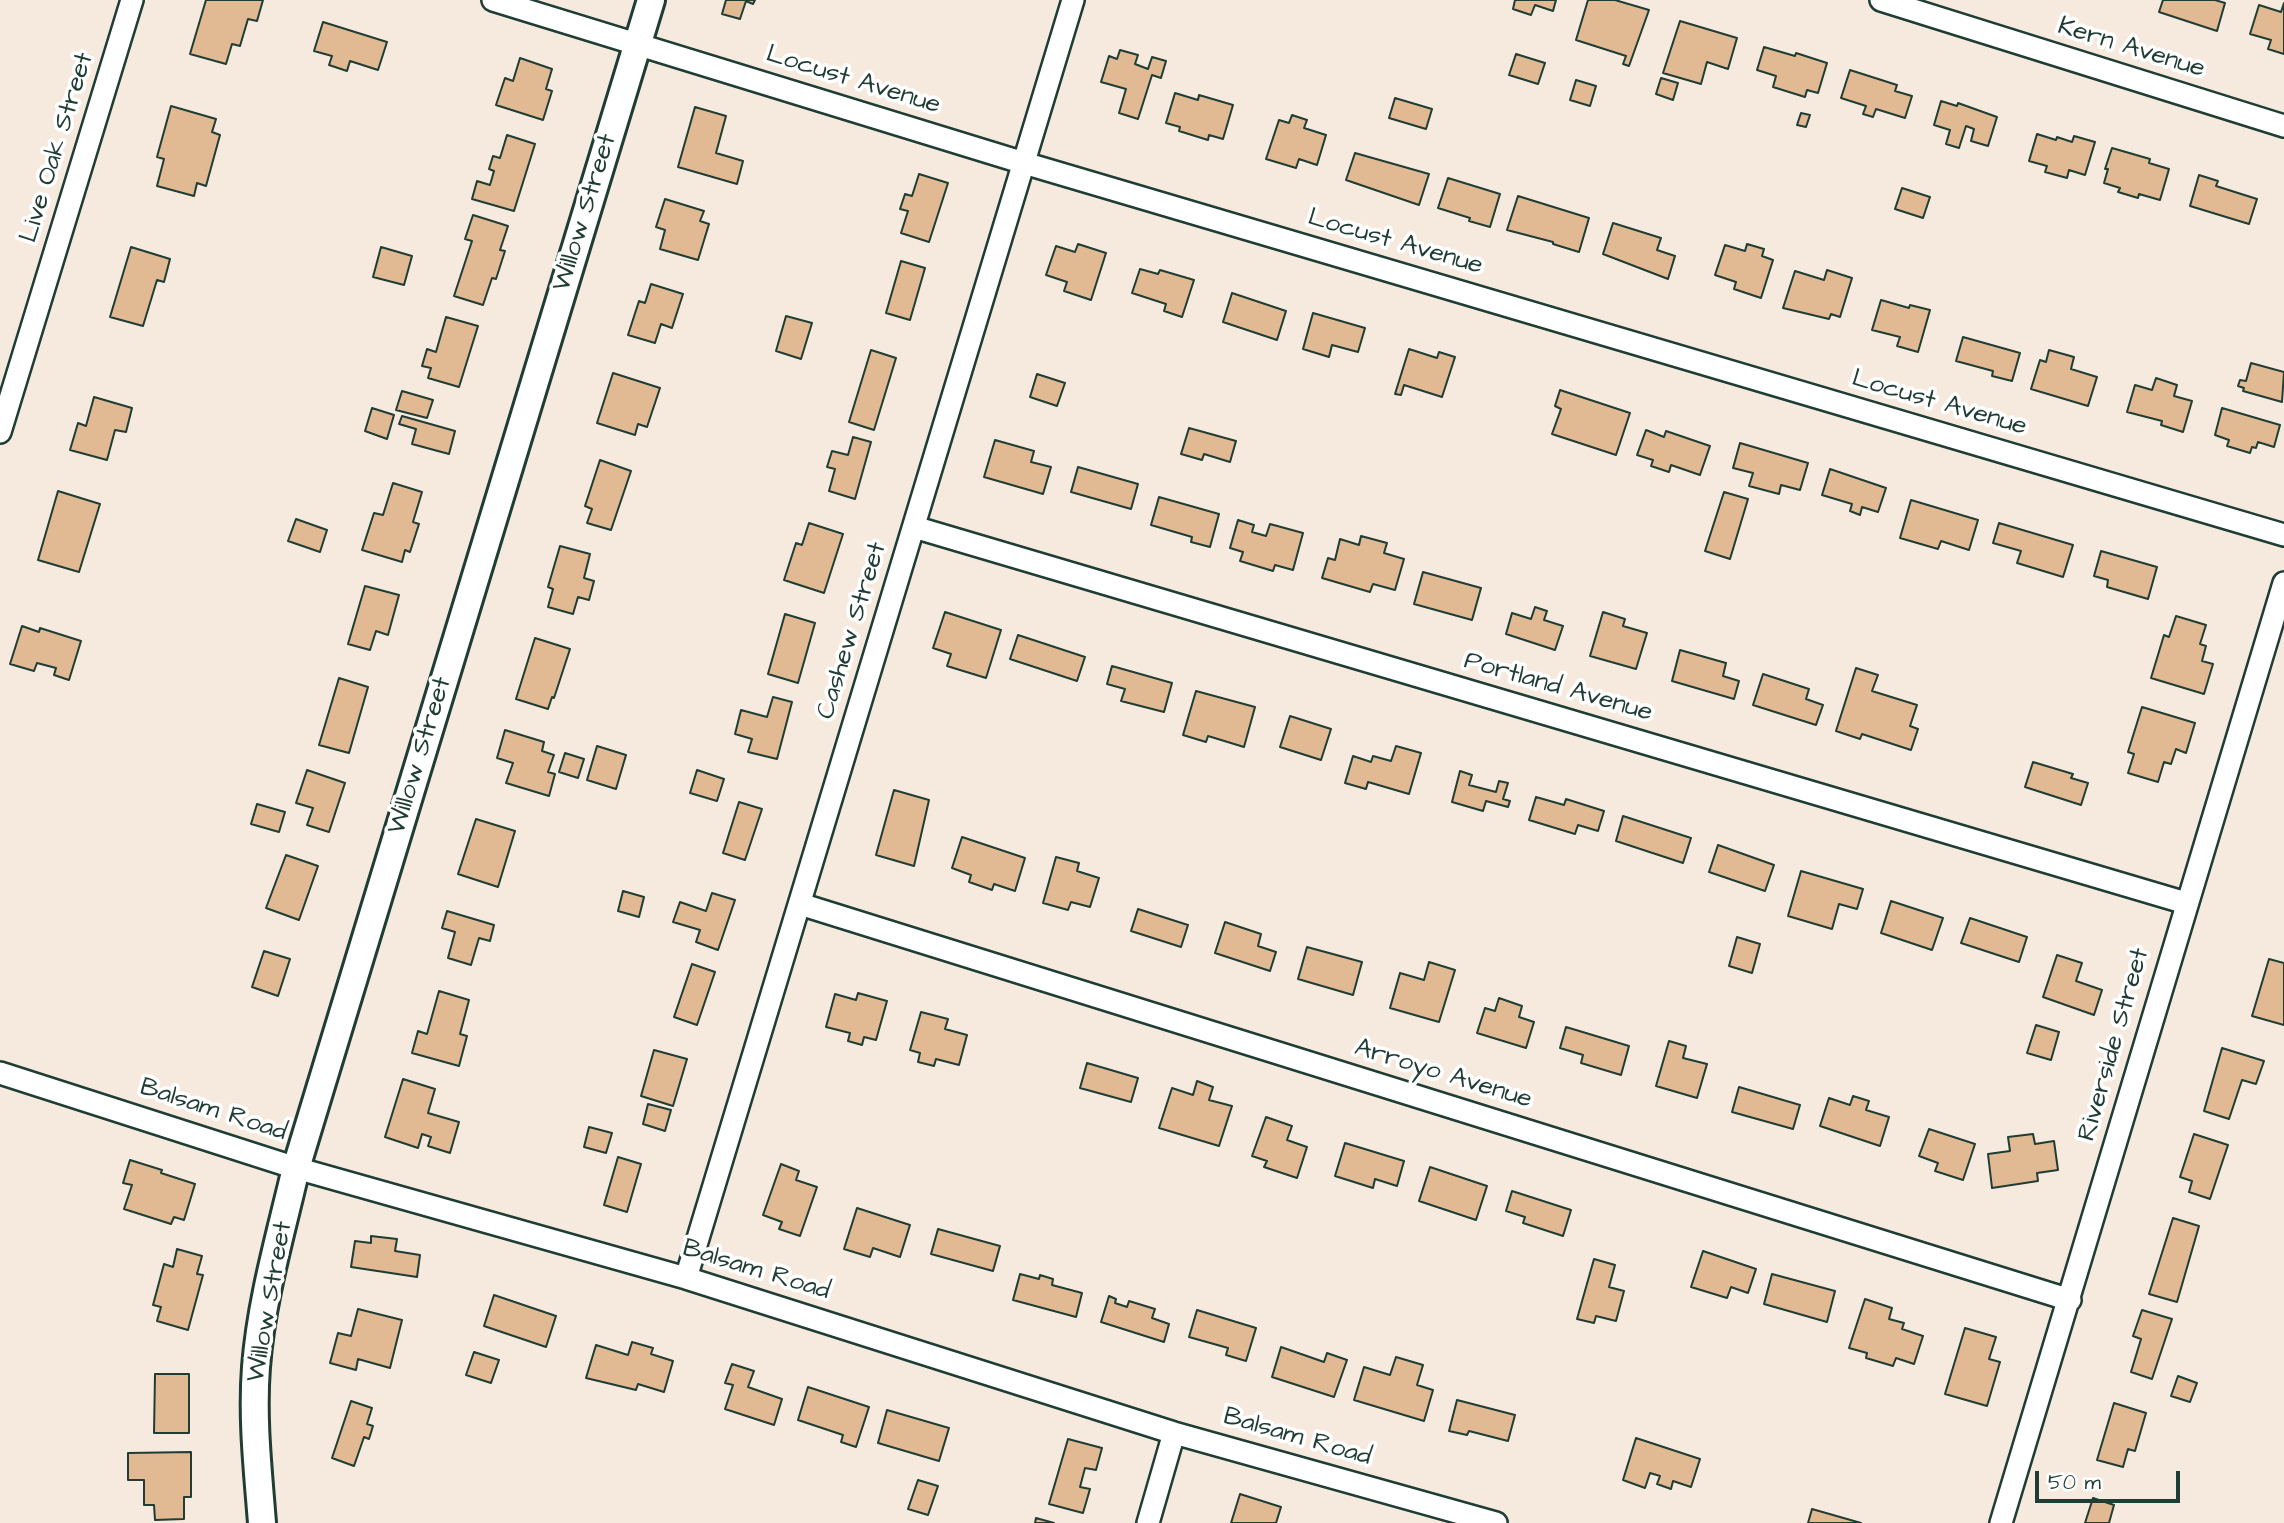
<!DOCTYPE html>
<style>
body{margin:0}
#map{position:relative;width:2284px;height:1523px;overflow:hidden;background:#f6eade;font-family:"Architects Daughter",sans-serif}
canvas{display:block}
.scale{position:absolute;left:2035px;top:1471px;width:145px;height:32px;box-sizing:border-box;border:4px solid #1f3d34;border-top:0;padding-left:9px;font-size:21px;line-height:24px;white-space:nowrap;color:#1f3d34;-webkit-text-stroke:5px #fff;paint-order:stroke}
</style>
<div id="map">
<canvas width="2284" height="1523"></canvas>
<div class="scale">50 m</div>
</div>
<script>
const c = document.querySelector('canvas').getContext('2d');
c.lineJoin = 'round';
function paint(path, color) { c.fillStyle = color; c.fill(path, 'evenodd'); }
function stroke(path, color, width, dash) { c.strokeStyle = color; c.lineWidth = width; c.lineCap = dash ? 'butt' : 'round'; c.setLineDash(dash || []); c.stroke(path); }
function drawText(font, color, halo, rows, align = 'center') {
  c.font = font + ' "Architects Daughter",sans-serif'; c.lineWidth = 7; c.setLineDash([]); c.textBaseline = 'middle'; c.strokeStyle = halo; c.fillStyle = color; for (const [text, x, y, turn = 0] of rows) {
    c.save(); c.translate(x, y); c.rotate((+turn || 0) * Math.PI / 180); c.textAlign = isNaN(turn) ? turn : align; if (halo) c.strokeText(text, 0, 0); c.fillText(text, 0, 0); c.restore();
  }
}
const building = new Path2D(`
 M206,0H263L257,21L248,19L240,46L232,44L226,64L190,54Z
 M726,0H755L753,4L746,1L740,19L722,14Z
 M1515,0H1556L1553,11L1535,5L1531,15L1513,9Z
 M1588,0H1615L1649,10L1629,66L1623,64L1626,56L1576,40Z
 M2163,0H2215L2225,3L2217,31L2159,12Z
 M2284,3V54L2268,49L2271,40L2250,34L2259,5L2281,12Z
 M1680,21L1737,38L1728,69L1707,62L1701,84L1663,73Z
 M323,22L387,42L378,70L350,61L347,71L329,65L332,56L314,51Z
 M1764,47L1795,56L1796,53L1827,63L1818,93L1807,90L1805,97L1773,87L1776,76L1757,70Z
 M1120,50L1138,55L1135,64L1148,69L1152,57L1166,61L1161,78L1152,75L1138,119L1119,113L1126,89L1101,82L1109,56L1117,59Z
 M1516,54L1545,63L1538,84L1509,75Z
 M520,58L552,69L546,89L552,91L543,120L496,105L505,78L513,81Z
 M1850,70L1897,85L1895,91L1912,96L1905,118L1876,109L1873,117L1863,114L1866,106L1841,98Z
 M1661,78L1678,83L1673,100L1656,94Z
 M1576,80L1596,86L1590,106L1570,100Z
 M1175,93L1198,100L1199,95L1233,105L1223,139L1209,135L1208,140L1179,131L1180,127L1166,123Z
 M1395,98L1432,109L1426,129L1389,118Z
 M1941,101L1957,106L1958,103L1997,117L1988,146L1971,141L1974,129L1966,126L1959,148L1946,144L1950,130L1934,125Z
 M171,106L216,119L212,132L220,135L206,186L197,183L194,196L157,186L164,159L157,157Z
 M695,107L726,116L716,153L743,161L737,184L678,167Z
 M1801,113L1810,115L1806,127L1797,125Z
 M1292,115L1307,120L1304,128L1326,135L1317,165L1299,159L1296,168L1266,159L1279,120L1289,123Z
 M2037,134L2056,140L2057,137L2072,142L2074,136L2095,142L2085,175L2069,170L2067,178L2045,172L2047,166L2029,161Z
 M507,135L535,144L514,211L472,199L477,181L490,185L494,171L489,169L493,156L500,158Z
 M2112,148L2150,159L2149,163L2169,169L2160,200L2139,194L2138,198L2118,192L2120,188L2104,183L2108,169H2105Z
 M1355,153L1429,174L1419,205L1346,180Z
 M919,174L948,183L929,242L901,233L908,211L900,209L905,194L912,196Z
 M2199,175L2218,181L2216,186L2257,199L2249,224L2190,206Z
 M1448,178L1500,194L1490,227L1469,221L1470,218L1438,208Z
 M1902,188L1930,197L1923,218L1895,209Z
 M1518,196L1589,218L1579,252L1553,244V242L1507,230Z
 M665,199L704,211L700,221L709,224L698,260L660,249L665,230L656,227Z
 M473,215L508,226L500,250L505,251L496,279L492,278L483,305L454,296L472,241L465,239Z
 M1613,223L1661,238L1657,250L1675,256L1668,279L1603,254Z
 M1078,244L1106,253L1091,300L1064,291L1067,282L1046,275L1056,246L1075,252Z
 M1747,244L1764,249L1762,256L1773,260L1761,298L1734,289L1736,282L1715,275L1725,245L1745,251Z
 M131,247L170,259L164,282L157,280L143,326L110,317Z
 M381,247L412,256L404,285L373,277Z
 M901,261L925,268L910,320L886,313Z
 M1140,269L1158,274L1160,270L1194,280L1182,317L1164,311L1166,304L1132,293Z
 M1827,270L1852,278L1840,317L1831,314L1829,319L1783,308L1795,271L1824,280Z
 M651,284L683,294L672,328L661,324L655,343L628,335L639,301L645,303Z
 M1232,293L1286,311L1277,340L1223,322Z
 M1881,300L1909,308L1910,305L1930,310L1918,352L1897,346L1900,337L1872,330Z
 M1313,313L1365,328L1358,352L1332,345L1329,357L1303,349Z
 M786,316L812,323L801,359L776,351Z
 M446,317L478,326L459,387L428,378L431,368L422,366L427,349L436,352Z
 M1963,337L2020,353L2012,381L1992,376L1993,371L1956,361Z
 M1409,349L1437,358L1439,352L1455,357L1442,397L1404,385L1401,395L1395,394Z
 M871,350L896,358L874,430L849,422Z
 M2049,350L2074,357L2071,369L2097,377L2088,406L2031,389L2040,360L2046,362Z
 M2251,363L2284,372L2282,402L2243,391L2244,388L2238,386L2240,380L2246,381Z
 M613,373L660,388L647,427L638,424L635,435L597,423Z
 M1037,374L1065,383L1057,406L1030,397Z
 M2156,378L2177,385L2174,396L2192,401L2183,432L2161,425L2162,421L2127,412L2135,385L2152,390Z
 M1560,390L1630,413L1616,455L1552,434L1561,409L1555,406Z
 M402,391L433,400L427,418L396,410Z
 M94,397L132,408L126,432L115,430L107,460L70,450L78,423L86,426Z
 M372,408L394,415L387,439L365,431Z
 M2222,408L2280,425L2274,447L2258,442L2256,448L2252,447L2250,453L2227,446L2229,440L2215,435Z
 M402,416L455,431L449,454L412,444L416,429L399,424Z
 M1189,428L1236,441L1230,462L1204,454L1202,460L1181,454Z
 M1646,430L1664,437L1666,431L1710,446L1700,475L1671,465L1669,472L1651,466L1653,460L1637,455Z
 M853,437L871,442L855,499L829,491L835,469L827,467L832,451L848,455Z
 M995,440L1034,451L1031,462L1051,467L1043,494L984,477Z
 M1740,443L1808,463L1800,490L1781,485L1779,494L1749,486L1753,473L1733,468Z
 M600,460L631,471L611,530L587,523L592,509L585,506Z
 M1078,467L1138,484L1131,509L1071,492Z
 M1830,469L1886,488L1878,512L1862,507L1860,515L1850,511L1852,504L1822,495Z
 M393,483L422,492L413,522L419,524L410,552L405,550L402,562L362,550L374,513L383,515Z
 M58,491L100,504L79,572L38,560Z
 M1724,492L1748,499L1730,559L1705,551Z
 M1159,497L1219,514L1210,547L1191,542L1192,537L1151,525Z
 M1911,500L1978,520L1969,550L1941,541L1938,549L1900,538Z
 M296,519L327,530L320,552L288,541Z
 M1238,520L1254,525L1252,532L1266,536L1270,524L1303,533L1293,570L1275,565L1273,571L1240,561L1243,552L1230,548Z
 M809,523L843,534L824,593L784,580L796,543L802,545Z
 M1999,523L2073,545L2063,577L2017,563L2021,551L1993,543Z
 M1361,536L1387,543L1384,553L1404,559L1395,590L1373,584L1370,592L1322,578L1328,558L1335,560L1340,539L1359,545Z
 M560,546L590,554L584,578L594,581L589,600L578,597L573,614L548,607L553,589L548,587Z
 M2101,551L2157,567L2148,599L2107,587L2108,580L2094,576Z
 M1423,572L1481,588L1472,620L1414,604Z
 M365,586L399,595L388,635L376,631L370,650L348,644Z
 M1535,607L1547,611L1544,620L1563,626L1555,650L1506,634L1512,613L1531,619Z
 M945,612L1001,630L986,678L947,666L951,654L933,648Z
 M1603,612L1625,619L1623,626L1647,633L1636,669L1590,656Z
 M785,614L815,623L798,683L768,674Z
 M2176,616L2206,625L2200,644L2206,646L2202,661L2213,664L2204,694L2151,678L2164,635L2169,637Z
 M22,626L39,632L40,628L81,641L69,680L54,675L56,668L37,663L34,671L10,664Z
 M1018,635L1085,657L1077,681L1010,659Z
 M535,638L570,649L554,698L552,697L548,709L516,699Z
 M1680,650L1726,663L1723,676L1739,681L1734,699L1672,681Z
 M1112,666L1172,683L1164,712L1121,701L1125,689L1107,684Z
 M1856,668L1878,675L1872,691L1917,705L1910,726L1918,729L1911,750L1862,734L1860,739L1836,731Z
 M1763,674L1809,689L1806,699L1823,705L1816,725L1753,705Z
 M339,678L368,687L349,753L319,745Z
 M1196,691L1255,707L1244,747L1208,736L1206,742L1183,735Z
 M773,697L792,702L777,759L748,752L752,739L735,734L741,710L767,717Z
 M2142,707L2195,723L2186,753L2176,749L2171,764L2164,762L2158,782L2128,773L2134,754L2128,752Z
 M1290,716L1331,729L1321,760L1280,747Z
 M505,730L544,742L542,751L554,755L548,772L555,774L549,796L506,783L513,763L497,758Z
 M597,746L626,755L616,789L587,780Z
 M1396,746L1421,753L1409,794L1368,782L1366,789L1345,783L1353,756L1371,762L1373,756L1391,761Z
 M565,753L584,759L578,778L559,772Z
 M2033,762L2073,774L2071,778L2088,783L2081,805L2025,787Z
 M307,770L345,783L329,832L307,825L313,808L296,803Z
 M697,770L724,779L717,801L690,793Z
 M1460,771L1472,775L1469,785L1496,792L1499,781L1508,783L1503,799L1510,801L1508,807L1486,801L1483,811L1452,802Z
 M894,790L929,800L914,866L876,855Z
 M1536,797L1564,805L1566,799L1604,811L1598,831L1578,825L1575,834L1529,820Z
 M739,802L762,809L745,860L723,853Z
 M257,804L285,812L279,832L251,824Z
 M1623,816L1691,838L1683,863L1616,841Z
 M476,819L515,831L498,887L458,874Z
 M962,837L1025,858L1015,891L994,884L992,890L969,882L971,875L952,868Z
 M1718,845L1774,865L1765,891L1709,872Z
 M286,855L318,866L299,920L266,908Z
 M1056,857L1079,863L1077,871L1099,878L1090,907L1071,902L1068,910L1043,903Z
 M1801,871L1863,889L1857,909L1839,904L1832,929L1788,916Z
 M623,891L644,897L639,917L618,911Z
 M712,893L735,900L718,950L696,942L700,930L673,922L680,902L706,911Z
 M1891,901L1943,918L1932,950L1881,933Z
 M1138,909L1188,925L1181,947L1131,931Z
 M447,911L494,925L490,941L479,938L471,965L448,958L455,932L442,928Z
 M1970,918L2027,937L2019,962L1961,943Z
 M1225,922L1261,934L1258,946L1276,952L1270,971L1215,953Z
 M1737,937L1760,944L1752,973L1729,966Z
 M1307,947L1362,962L1353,995L1298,979Z
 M264,951L290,959L278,996L252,987Z
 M2057,955L2082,963L2076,981L2102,990L2094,1015L2043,997Z
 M2269,959L2284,963V1025L2252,1016Z
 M1429,962L1455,970L1439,1022L1390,1008L1400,973L1424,980Z
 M692,964L715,972L697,1025L674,1017Z
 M439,991L469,1000L460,1034L467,1036L459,1066L412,1053L418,1031L427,1034Z
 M858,993L887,1001L876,1040L864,1037L862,1045L848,1041L850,1033L826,1027L835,994L856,1000Z
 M1499,998L1522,1006L1519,1017L1534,1022L1526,1048L1477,1033L1485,1008L1495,1011Z
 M921,1012L948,1019L945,1029L967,1035L959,1065L936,1059L934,1066L918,1062L920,1053L910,1050Z
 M2036,1025L2059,1032L2051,1060L2027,1053Z
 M1566,1027L1629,1046L1621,1075L1581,1063L1583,1055L1560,1048Z
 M1669,1041L1686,1046L1683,1058L1707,1064L1697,1098L1656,1086Z
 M2222,1048L2264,1061L2256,1084L2242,1080L2229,1119L2204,1111Z
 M654,1050L687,1059L673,1106L641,1096Z
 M1087,1063L1138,1078L1131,1102L1080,1088Z
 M403,1079L435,1089L428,1113L459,1122L450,1153L428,1146L431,1137L422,1134L418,1148L385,1137Z
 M1197,1081L1213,1087L1209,1100L1232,1106L1219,1146L1159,1128L1172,1088L1193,1095Z
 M1739,1087L1800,1105L1793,1129L1732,1112Z
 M1853,1096L1869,1101L1866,1110L1889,1117L1880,1146L1820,1126L1829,1098L1850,1105Z
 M648,1104L671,1110L665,1131L643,1124Z
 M1266,1117L1292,1126L1287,1140L1307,1147L1297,1178L1264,1167L1267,1161L1252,1156Z
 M589,1127L612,1133L606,1153L584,1147Z
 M1929,1129L1975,1144L1963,1180L1935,1171L1938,1163L1919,1156Z
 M2033,1134L2035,1144L2054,1141L2058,1170L2037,1173L2038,1181L1992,1188L1988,1154L2010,1151L2008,1137Z
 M2194,1134L2228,1145L2210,1199L2189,1192L2192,1181L2180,1177Z
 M1345,1143L1404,1161L1397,1186L1375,1179L1373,1188L1335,1176Z
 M618,1157L641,1164L627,1212L604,1205Z
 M130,1160L162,1170L161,1173L195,1184L184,1220L174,1217L171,1224L124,1209L132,1185L123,1183Z
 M781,1164L799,1171L796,1180L817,1187L800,1236L779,1229L782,1222L763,1215Z
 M1430,1167L1487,1186L1476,1220L1419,1201Z
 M1512,1191L1571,1210L1563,1236L1523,1223L1525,1217L1506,1211Z
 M857,1208L910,1225L900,1257L873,1248L870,1257L844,1249Z
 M2173,1218L2199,1226L2177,1302L2149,1294Z
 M938,1229L1000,1246L993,1271L931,1254Z
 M371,1236L397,1239L395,1251L420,1255L417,1277L351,1267L355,1241L371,1243Z
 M177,1249L202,1256L197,1274L203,1275L188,1330L157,1321L161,1307L153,1305L164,1264L173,1267Z
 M1703,1251L1756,1269L1748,1293L1731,1287L1727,1298L1691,1287Z
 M1594,1259L1615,1265L1609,1287L1624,1291L1616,1321L1596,1316L1594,1323L1577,1319Z
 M1020,1274L1039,1279L1040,1275L1053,1279L1052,1285L1082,1293L1076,1317L1013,1300Z
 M1772,1274L1835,1291L1827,1322L1764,1304Z
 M494,1295L556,1316L546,1347L484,1326Z
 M1109,1296L1116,1299L1115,1303L1127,1307L1129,1301L1155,1309L1152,1318L1169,1324L1164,1342L1101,1322Z
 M1865,1299L1892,1308L1889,1319L1904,1323L1902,1329L1923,1336L1914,1364L1896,1358L1893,1366L1866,1358L1867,1353L1849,1348Z
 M358,1309L402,1320L390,1368L358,1359L356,1370L330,1363L338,1333L351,1336Z
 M1197,1310L1256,1328L1246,1361L1226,1355L1228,1348L1189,1337Z
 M2142,1310L2172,1319L2152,1379L2131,1372L2141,1339L2133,1336Z
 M1965,1328L1996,1337L1989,1359L2000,1362L1987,1406L1945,1394Z
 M632,1342L653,1348L651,1354L673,1361L664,1392L638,1384L636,1390L586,1378L596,1345L628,1355Z
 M1281,1347L1324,1362L1327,1353L1347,1360L1334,1397L1272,1377Z
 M474,1352L499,1360L491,1383L466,1375Z
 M1396,1357L1423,1365L1417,1385L1433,1390L1424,1421L1354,1400L1364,1367L1390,1375Z
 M732,1364L754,1371L748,1387L782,1399L774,1425L725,1409L733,1385L725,1383Z
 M155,1374H189V1433H154Z
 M2178,1376L2197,1383L2190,1402L2171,1396Z
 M808,1387L869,1407L856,1447L841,1442L843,1435L798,1420Z
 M1457,1400L1515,1415L1508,1441L1469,1431L1467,1435L1449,1431Z
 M351,1401L372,1408L367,1424L373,1426L369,1439L364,1437L354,1466L332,1458Z
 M2114,1403L2146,1413L2135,1451L2128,1449L2123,1467L2097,1460Z
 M887,1410L949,1428L939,1461L878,1443Z
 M1636,1438L1700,1459L1691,1487L1673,1481L1671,1489L1657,1484L1660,1476L1650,1473L1645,1488L1623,1480Z
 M1068,1439L1102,1448L1096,1470L1085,1468L1080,1487L1090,1489L1083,1513L1049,1504Z
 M191,1452V1497H184V1519L155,1520L154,1505H144V1480H128V1453Z
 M918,1480L938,1486L928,1515L908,1509Z
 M1240,1494L1281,1507L1276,1523H1231Z
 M2093,1498L2114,1505L2109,1523H2085Z
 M1812,1509L1861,1523H1808Z
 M1036,1518L1054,1523H1035Z`);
const minor = new Path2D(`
 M493,0L1024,163L2284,535
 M1881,0L2284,126
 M0,432L132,0
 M914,527L2186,903
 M800,904L2070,1300
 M0,1073L296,1168L686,1278L1174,1433L1496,1523
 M686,1278L1073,0
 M1148,1523L1174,1433
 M2001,1523C2097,1210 2188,896 2284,583`);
const tertiary = new Path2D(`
 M262,1523C258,1471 252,1419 256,1367C261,1300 281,1233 296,1168L651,0`);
const streetNames = [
 ["Kern Avenue",2131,49,17],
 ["Locust Avenue",853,81,17],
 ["Live Oak Street",58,148,-73],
 ["Willow Street",586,213,-73],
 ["Locust Avenue",1395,243,16],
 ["Locust Avenue",1939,404,16],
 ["Cashew Street",853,631,-73],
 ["Portland Avenue",1558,688,16],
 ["Willow Street",421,756,-73],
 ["Riverside Street",2115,1045,-74],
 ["Arroyo Avenue",1443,1075,17],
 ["Balsam Road",213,1111,18],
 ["Balsam Road",756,1271,17],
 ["Willow Street",271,1302,-80],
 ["Balsam Road",1297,1438,16]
];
paint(building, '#e1b992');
stroke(building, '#1f3d34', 2);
stroke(minor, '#1f3d34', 26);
stroke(tertiary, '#1f3d34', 32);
stroke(minor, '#fff', 21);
stroke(tertiary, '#fff', 26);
drawText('26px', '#1f3d34', '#fff', streetNames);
</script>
